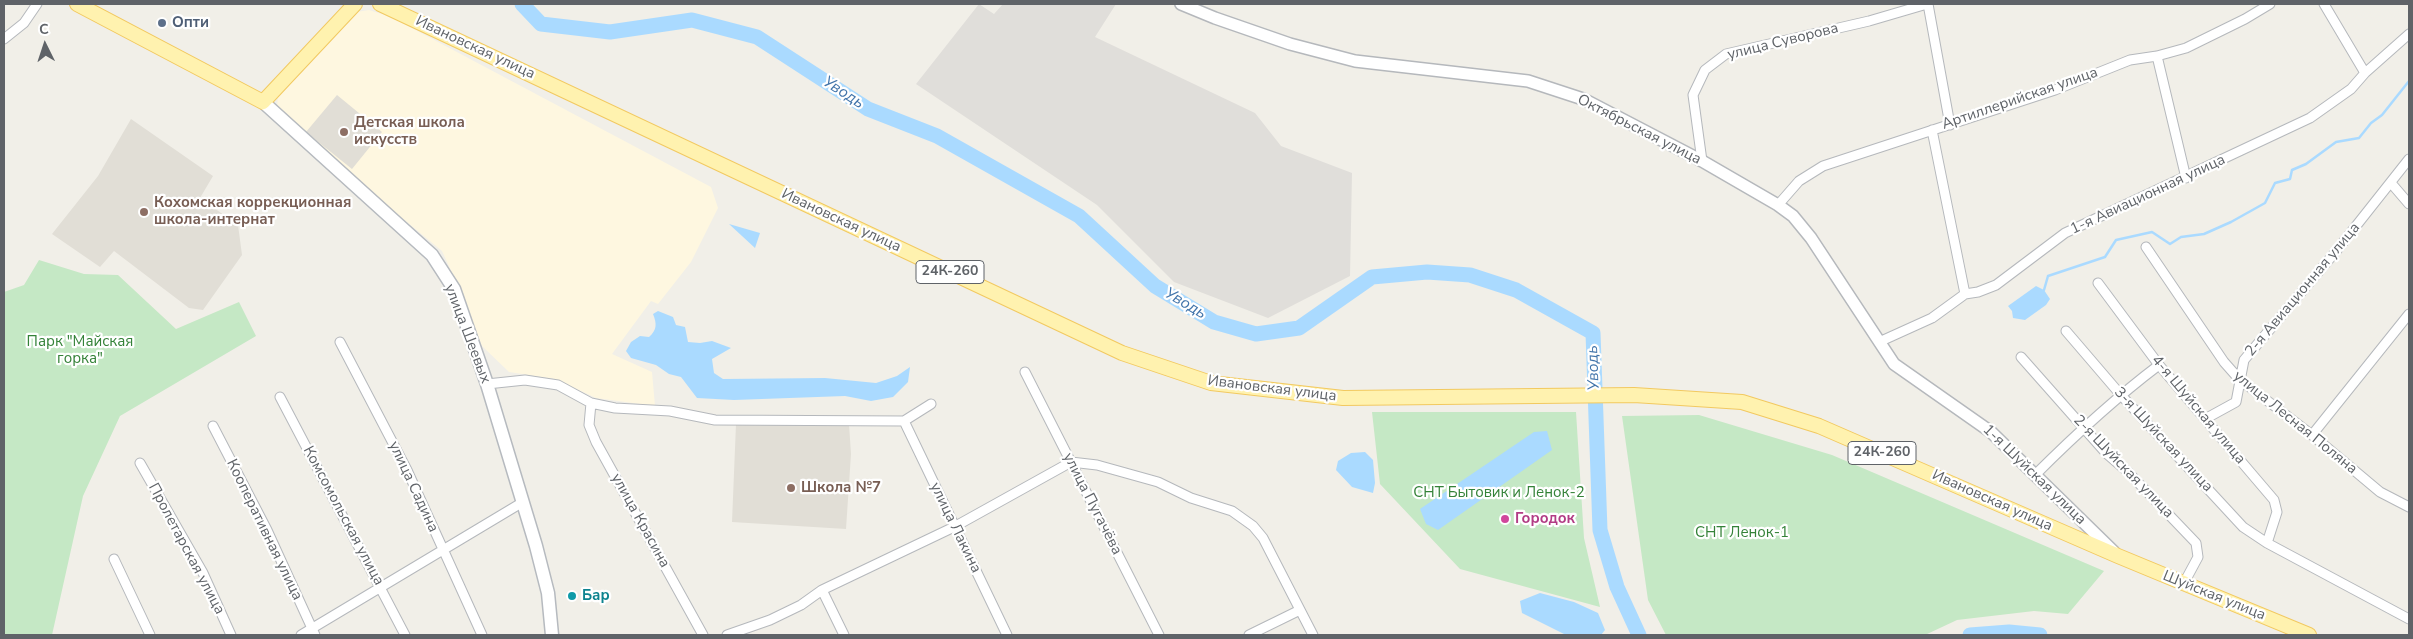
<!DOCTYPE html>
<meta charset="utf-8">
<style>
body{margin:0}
#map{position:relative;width:2413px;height:639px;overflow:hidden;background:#f1efe8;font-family:"Nunito Sans",sans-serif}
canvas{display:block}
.frame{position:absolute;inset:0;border:5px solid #5f6368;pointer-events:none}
.north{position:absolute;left:20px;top:20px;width:50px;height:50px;-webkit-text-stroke:4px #fff;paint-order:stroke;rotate:356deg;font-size:14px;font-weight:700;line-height:20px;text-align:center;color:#5f6368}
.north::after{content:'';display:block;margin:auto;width:18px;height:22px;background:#5f6368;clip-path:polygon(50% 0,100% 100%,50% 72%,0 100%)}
</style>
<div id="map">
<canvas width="2413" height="639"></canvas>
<div class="frame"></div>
<div class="north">С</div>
</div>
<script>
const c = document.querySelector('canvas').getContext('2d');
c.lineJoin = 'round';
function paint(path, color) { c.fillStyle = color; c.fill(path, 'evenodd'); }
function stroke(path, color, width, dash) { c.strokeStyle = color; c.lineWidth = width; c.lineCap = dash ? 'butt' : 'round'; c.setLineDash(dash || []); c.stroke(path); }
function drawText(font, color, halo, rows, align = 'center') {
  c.font = font + ' "Nunito Sans",sans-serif'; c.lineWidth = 4.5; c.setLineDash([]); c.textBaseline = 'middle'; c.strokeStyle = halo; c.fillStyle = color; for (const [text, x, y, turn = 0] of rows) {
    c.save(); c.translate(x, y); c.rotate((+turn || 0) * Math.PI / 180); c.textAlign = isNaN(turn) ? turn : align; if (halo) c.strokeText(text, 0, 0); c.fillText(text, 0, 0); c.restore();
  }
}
const commercial = new Path2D(`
 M369,10L391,17L711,187L718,208L691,262L658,304L651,301L612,354L652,372L655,406L596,398L555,379L509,372L482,346L459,288L442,251L368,190L277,107L278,96L356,12Z`);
const industrial = new Path2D(`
 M979,4L994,14L1003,4H1116L1095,37L1255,113L1281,146L1352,173L1350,276L1268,318L1174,282L1097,205L916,84Z`);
const education = new Path2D(`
 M337,95L382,132L352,169L306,132Z
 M131,119L213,176L200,198L238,225L242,255L203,310L189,308L114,251L100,267L52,234L98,176Z
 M736,424H849L851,454L846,529L732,522Z`);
const green = new Path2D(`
 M39,260L84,274L118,275L176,329L239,302L256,336L120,416L83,496L52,635H4V292L24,285Z
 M1372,412H1576L1584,538L1600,607L1460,569L1380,484Z
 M1699,415L1832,455L2104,571L2068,614L2034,611L1957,620L1925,635H1666L1648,600L1622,416Z`);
const water = new Path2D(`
 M729,224L760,233L755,248Z
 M2036,286L2044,290L2050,299L2046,305L2025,320L2013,318L2012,311L2008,306Z
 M658,311L673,317L676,325L685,327L688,342L700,343L712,341L731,348L712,359L714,373L723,379L825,378L876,383L897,376L910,367L908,382L893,397L871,401L845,396L734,400L697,398L681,377L669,374L656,365L631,358L626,351L631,342L640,336L649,337C657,330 657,324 653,314Z
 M1547,431L1552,450L1438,530L1426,524L1420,509L1534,432Z
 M1365,452L1373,460L1375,483L1373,493L1352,487L1336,470L1338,461L1351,453Z
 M1540,593L1574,602L1598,613L1605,630L1601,635H1566L1522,613L1520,601Z`);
const stream = new Path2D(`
 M2044,290L2048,276L2105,257L2116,240L2152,232L2170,244L2181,237L2204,234L2231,222L2265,203L2275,183L2290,179L2292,170L2306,164L2336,142L2359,138L2371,123L2382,115L2409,81`);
const river = new Path2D(`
 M522,4L541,24L610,32L692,20L757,37L868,109L937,136L1079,216L1155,286L1214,322L1256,334L1299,328L1372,277L1427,272L1470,275L1516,290L1593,333L1600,530L1617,587L1639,635
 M1970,635L2009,632L2040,635`);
const minor = new Path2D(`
 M1928,4L1950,125
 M2324,4L2365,73
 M4,39L24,23L37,4
 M2157,56L2186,178
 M1932,130L1965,294
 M1702,161L1693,95L1705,70L1726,54L1869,21L1927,4
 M2391,183L2409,204
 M1778,205L1799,181L1823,166L2055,90L2130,60L2157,56L2186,48L2245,19L2270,4
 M2146,247L2224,362L2239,379L2312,435L2380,492L2409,507
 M2098,283L2159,365L2274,500L2277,512L2267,543
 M2066,331L2120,394L2243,527L2267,543L2409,619
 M340,342L407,470L482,635
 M1879,342L1932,318L1965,294L1978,292L1996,285L2065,233L2310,118L2351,89L2365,73L2409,34
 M2021,357L2106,453L2128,472L2196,543L2198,557L2184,583
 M1025,372L1159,635
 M487,384L525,380L558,385L591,403L615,408L670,411L715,420L904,421L931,404
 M280,397L405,635
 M591,403L589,425L596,442L703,635
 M2205,419L2236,402L2244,360L2337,250L2409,159
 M904,421L1007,635
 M213,426L267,530L315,635
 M2312,435L2409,314
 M140,463L203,573L231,635
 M2035,475C2075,435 2114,399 2159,365
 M114,559L150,635
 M822,590L844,635
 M301,635L523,502
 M727,635L770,620L801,605L822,590L954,527L1071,462L1097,465L1158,482L1191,498L1232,511L1253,526L1263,538L1313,635
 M1249,635L1300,610`);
const tertiary = new Path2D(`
 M1181,4L1215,18L1290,44L1355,61L1528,81L1583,99L1702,161L1778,205L1793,216L1811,238L1894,364L1991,432L2114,552`);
const secondary = new Path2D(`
 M263,102L432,255L454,289L487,384L536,546L548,593L552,635`);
const primary = new Path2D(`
 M77,4L263,102L355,4
 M380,4L1122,353L1211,383L1343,398L1634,395L1742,402L1819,426L2118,556L2309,635`);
const markers = [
 [162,23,5,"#5c6f8a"],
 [344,132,5,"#8d6e63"],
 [144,212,5,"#8d6e63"],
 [791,488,5,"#8d6e63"],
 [1505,519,5,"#d1479c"],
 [572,596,5,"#0f9aa8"]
];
const shields = [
 [950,272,68],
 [1882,453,68]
];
const shieldNames = [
 ["24К-260",950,272],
 ["24К-260",1882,453]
];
const serviceNames = [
 ["Опти",172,23]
];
const streetNames = [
 ["улица Суворова",1783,42,-14],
 ["Ивановская улица",475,48,25],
 ["Артиллерийская улица",2020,99,-19],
 ["Октябрьская улица",1639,130,27],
 ["1-я Авиационная улица",2148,195,-25],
 ["Ивановская улица",841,221,25],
 ["2-я Авиационная улица",2303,290,-50],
 ["улица Шеевых",467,334,69],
 ["Ивановская улица",1272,389,7],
 ["4-я Шуйская улица",2198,410,50],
 ["улица Лесная Поляна",2295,423,39],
 ["3-я Шуйская улица",2163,440,47],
 ["2-я Шуйская улица",2123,467,46],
 ["1-я Шуйская улица",2034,475,44],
 ["улица Садина",413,487,65],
 ["Ивановская улица",1992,501,24],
 ["улица Пугачёва",1092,504,63],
 ["Комсомольская улица",343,516,62],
 ["улица Красина",640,521,61],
 ["улица Лакина",955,528,64],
 ["Кооперативная улица",264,530,64],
 ["Пролетарская улица",186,549,62],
 ["Шуйская улица",2214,596,22]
];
const educationNames = [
 ["Детская школа",354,123],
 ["искусств",354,140],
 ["Кохомская коррекционная",154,203],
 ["школа-интернат",154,220],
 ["Школа №7",801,488]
];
const parkNames = [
 ["Парк \"Майская",80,342],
 ["горка\"",80,359],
 ["СНТ Бытовик и Ленок-2",1499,493],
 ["СНТ Ленок-1",1742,533]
];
const hotelNames = [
 ["Городок",1515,519]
];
const cultureNames = [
 ["Бар",582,596]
];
const waterNames = [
 ["Уводь",843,93,33],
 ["Уводь",1185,304,31],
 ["Уводь",1594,368,-92]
];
paint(commercial, '#fef7e0');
paint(industrial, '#e0deda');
paint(education, '#e1ded6');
paint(green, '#c5e8c5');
paint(water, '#aadaff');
stroke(stream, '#aadaff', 2.5);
stroke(river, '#aadaff', 15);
stroke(minor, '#b5b8bc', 11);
stroke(tertiary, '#b5b8bc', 14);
stroke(secondary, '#b6babf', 15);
stroke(primary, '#f2c960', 16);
stroke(minor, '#fff', 9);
stroke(tertiary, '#fff', 11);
stroke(secondary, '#fff', 12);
stroke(primary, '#fff2af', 14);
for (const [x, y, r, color] of markers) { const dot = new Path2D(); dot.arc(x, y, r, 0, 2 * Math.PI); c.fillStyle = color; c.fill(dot); stroke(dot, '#fff', 2); }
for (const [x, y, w] of shields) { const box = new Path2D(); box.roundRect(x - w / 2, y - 11.5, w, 23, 4); c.fillStyle = '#fff'; c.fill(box); stroke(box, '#5f6368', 1); }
drawText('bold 14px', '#5f6368', null, shieldNames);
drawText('bold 15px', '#4e5e75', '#fff', serviceNames, 'left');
drawText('15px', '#5f6368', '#fff', streetNames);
drawText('bold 15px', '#785e54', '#fff', educationNames, 'left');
drawText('15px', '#348238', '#fff', parkNames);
drawText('bold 15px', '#b23c85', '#fff', hotelNames, 'left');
drawText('bold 15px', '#0d838f', '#fff', cultureNames, 'left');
drawText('italic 16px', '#4174aa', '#fff', waterNames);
</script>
